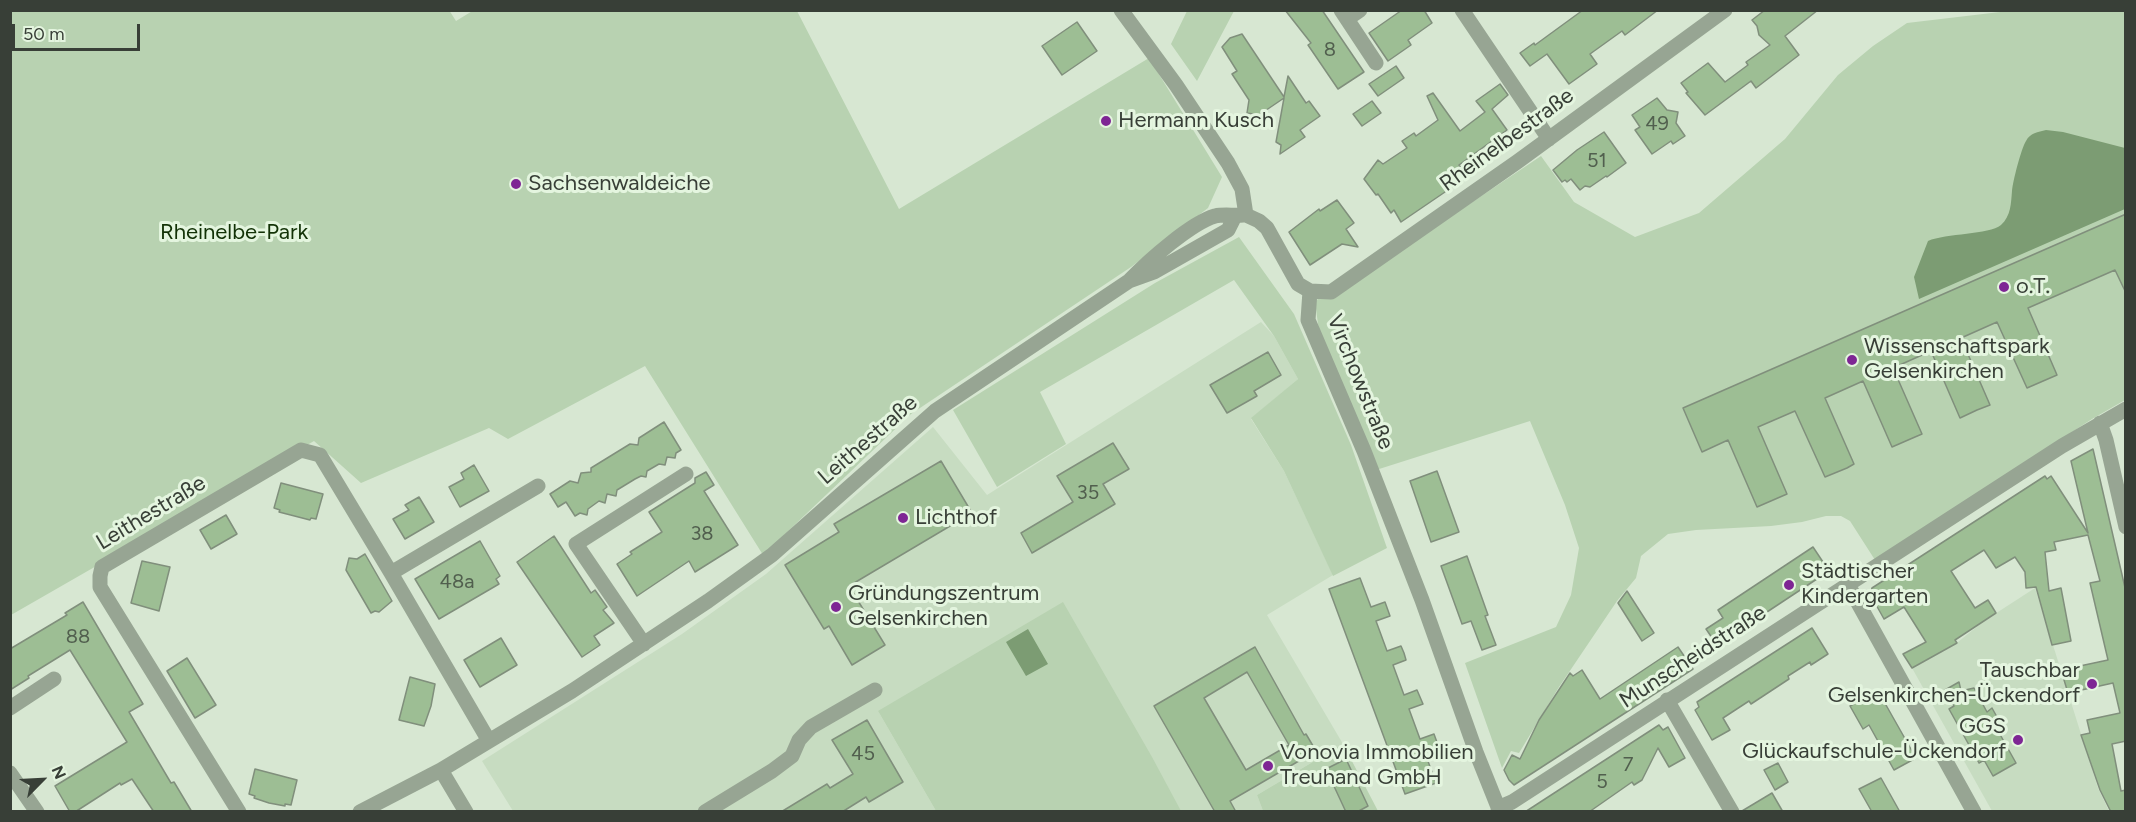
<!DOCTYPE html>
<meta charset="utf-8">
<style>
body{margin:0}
#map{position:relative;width:2136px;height:822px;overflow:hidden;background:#d7e7d2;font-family:Figtree,sans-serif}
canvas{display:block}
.frame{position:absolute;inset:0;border:12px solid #383f37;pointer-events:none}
.north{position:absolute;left:12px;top:750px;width:60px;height:60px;-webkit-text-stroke:4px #e4f5df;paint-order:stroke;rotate:66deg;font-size:16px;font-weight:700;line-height:24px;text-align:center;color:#383f37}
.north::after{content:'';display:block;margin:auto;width:21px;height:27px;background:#383f37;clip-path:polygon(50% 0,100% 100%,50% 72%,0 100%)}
.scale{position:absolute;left:12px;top:24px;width:128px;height:27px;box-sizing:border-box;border:3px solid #383f37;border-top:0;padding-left:8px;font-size:18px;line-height:21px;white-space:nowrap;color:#383f37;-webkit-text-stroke:4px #e4f5df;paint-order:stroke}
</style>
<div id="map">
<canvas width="2136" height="822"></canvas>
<div class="frame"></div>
<div class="north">N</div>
<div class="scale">50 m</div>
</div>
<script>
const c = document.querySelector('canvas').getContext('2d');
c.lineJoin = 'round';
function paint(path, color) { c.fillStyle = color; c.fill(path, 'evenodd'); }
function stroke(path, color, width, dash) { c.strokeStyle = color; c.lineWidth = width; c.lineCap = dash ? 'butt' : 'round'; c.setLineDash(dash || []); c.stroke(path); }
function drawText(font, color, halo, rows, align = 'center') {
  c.font = font + ' Figtree,sans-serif'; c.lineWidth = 6; c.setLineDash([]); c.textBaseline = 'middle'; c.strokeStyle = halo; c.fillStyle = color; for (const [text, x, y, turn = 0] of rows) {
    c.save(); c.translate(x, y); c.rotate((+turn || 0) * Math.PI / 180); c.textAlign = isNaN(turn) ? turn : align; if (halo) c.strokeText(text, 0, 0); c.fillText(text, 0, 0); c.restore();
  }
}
const built = new Path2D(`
 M1261,322L1274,336L1298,379L1251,419L1284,471L1333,575L1267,615L1343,744L1257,795L1263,811H1179L878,711L936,811H513L482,761L682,634L766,574L933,427L987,495Z
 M2035,588L2098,788L2109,811H1992L1912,668L1958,642L1984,621Z`);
const green = new Path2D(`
 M449,10L456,21L474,10L797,11L899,209L1149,58L1222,177L1208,208L1131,267L911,414L763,555L645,366L508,439L489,428L361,483L314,441L11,615V11Z
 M2017,10L2125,11V400L2092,419L1875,560L1850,521L1841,516H1826L1802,522L1771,526L1696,530L1668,534L1641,556L1636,578L1617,601L1559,687L1519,753L1511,751L1502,768L1465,663L1556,627L1571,595L1579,548L1565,505L1530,421L1376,470L1321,347L1315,301L1468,205L1541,156L1574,202L1635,237L1699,213L1785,139L1838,75L1873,46L1907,23Z
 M1187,11H1234L1197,81L1171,44Z
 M1239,237L1294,314L1351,445L1387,548L1333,576L1284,471L1251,418L1298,379L1274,336L1234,280L1040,392L1066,444L997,487L953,410L1155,283Z
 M1063,602L1152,757L1181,811H936L878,711Z
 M1343,744L1378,811H1263L1257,795Z`);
const water = new Path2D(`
 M2046,130L2063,132L2125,148V209L1919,299L1914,277L1928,241C1946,233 1989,235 2001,225C2011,216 2011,203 2012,191C2013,181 2021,149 2026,141C2030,133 2038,132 2046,130Z
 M1028,629L1048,664L1026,676L1006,642Z`);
const building = new Path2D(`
 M1285,10H1322L1364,72L1338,89L1308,45L1311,43Z
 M1402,10H1424L1432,23L1408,40L1411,45L1388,61L1369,33Z
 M1583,10H1658L1625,35L1622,31L1590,54L1597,64L1569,84L1547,54L1530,66L1520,53L1534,43L1535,45Z
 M1765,10H1818L1785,36L1799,55L1756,88L1751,81L1705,115L1686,93L1688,92L1681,83L1708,63L1725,82L1748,65L1746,62L1770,45L1759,35L1757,26L1752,20Z
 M1077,22L1097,51L1062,75L1042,46Z
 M1242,34L1284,97L1288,76L1306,103L1309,101L1320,116L1300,130L1305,137L1280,154L1281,145L1276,142L1284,98L1259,115L1247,113L1249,100L1232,74L1237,71L1222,47L1230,38Z
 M1396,66L1404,78L1378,96L1369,84Z
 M1500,84L1508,95L1492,109L1507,130L1459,165L1467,177L1401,222L1394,210L1391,213L1378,194L1376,195L1364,179L1378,160L1383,164L1407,148L1402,141L1414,133L1416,136L1438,120L1427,96L1433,93L1460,131L1485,112L1476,101Z
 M1657,98L1667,110L1678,112L1676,123L1685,136L1673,144L1671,141L1652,154L1635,130L1640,127L1632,115Z
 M1372,101L1381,113L1362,126L1353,114Z
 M1604,132L1626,163L1607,177L1606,176L1590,187L1585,186L1580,190L1571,179L1567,182L1565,180L1562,182L1553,170L1577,150Z
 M1337,200L1354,223L1346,229L1358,247L1342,244L1310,265L1289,232L1319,209L1320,211Z
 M2126,214V293L2115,270L2028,308L2057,375L2027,388L1997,322L1961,338L1990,405L1977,410L1960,418L1931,351L1893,368L1922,434L1915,437L1892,447L1863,381L1825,398L1854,464L1847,468L1825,477L1795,411L1758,427L1787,494L1757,507L1728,440L1702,452L1683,408Z
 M1268,352L1281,375L1254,391L1257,396L1227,413L1210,385Z
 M664,422L681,450L676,453L675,458L667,457L665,465L659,464L647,471L646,477L641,476L635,479L617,490L616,496L607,494L605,503L599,501L588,509L587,515L580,513L575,516L566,502L558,507L550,494L570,481L578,483L581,473L591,472V468L630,444L638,445L639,438Z
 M1113,443L1129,469L1103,484L1115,504L1032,553L1021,533L1073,502L1057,476Z
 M2093,449L2126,592V741L2112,744L2121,791L2126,790V812H2111L2100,790L2081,735L2090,733L2087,720L2120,713L2113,683L2068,693L2061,670L2108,660L2090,583L2100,581L2088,535L2054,542L2056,550L2045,552L2049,591L2061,588L2071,641L2052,645L2036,587L2026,588L2025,572L2015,557L1996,568L1984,550L1951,571L1975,608L1988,600L1996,613L1955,640L1957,643L1912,668L1903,654L1926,642L1904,607L1884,619L1870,594L1872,588L2045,476L2047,479L2051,476L2088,533L2071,461Z
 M941,461L972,513L849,586L885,645L852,665L829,626L824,629L785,565L839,532L834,524Z
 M474,465L489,491L460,507L449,487L464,479L461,473Z
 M1437,471L1459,532L1431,542L1410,481Z
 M706,472L714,485L704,491L738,545L695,572L689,561L637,596L617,564L632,554L630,552L662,532L649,512L695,483V478Z
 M281,483L323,494L316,519L311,518L310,520L279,512L280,510L274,508Z
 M419,497L434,522L405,539L393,519L409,510L405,505Z
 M226,515L237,534L211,549L200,530Z
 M554,536L591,593L595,590L607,607L603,610L614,623L594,636L600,645L582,657L517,562Z
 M480,541L500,576L496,579L499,584L439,619L415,579Z
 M1813,547L1829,571L1717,645L1706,629L1723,618L1718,610Z
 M365,554L392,601L379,612L375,611L371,613L346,570L349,558L357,559Z
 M1467,556L1488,615L1485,616L1496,645L1482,650L1471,621L1462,624L1441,566Z
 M142,561L170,567L159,611L131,603Z
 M1360,578L1371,607L1385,602L1390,616L1376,621L1387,651L1401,646L1404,653L1406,660L1393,665L1404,695L1417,690L1423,704L1409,709L1420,739L1434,734L1439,748L1425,753L1436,783L1405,794L1329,589Z
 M1627,591L1654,633L1642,641L1618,603Z
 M83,602L143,704L129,712L171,783L174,782L192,812H154L132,779L121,785L120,783L75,812H70L55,786L127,742L70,650L28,676L29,678L10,690V649L67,615L65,613Z
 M1812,628L1828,654L1811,665L1810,662L1788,676L1789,679L1751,704L1749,701L1723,718L1730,730L1712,740L1695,710L1699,707L1697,702Z
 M501,638L517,665L480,687L464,660Z
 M1255,647L1304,735L1306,734L1316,751L1230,801L1236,812H1215L1154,706ZM1247,672L1289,745L1246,770L1204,698Z
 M1678,647L1693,669L1514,785L1509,780L1504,770L1512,755L1520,759L1539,720L1570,673L1573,676L1582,670L1600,699Z
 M187,658L216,705L195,718L167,671Z
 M410,677L435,684L431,706L424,726L399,720Z
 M1959,682L1961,691L1974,688L1987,712L1992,708L2002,726L1997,729L2016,763L1993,776L1984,760L1979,763L1949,709L1954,706L1945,690Z
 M1876,692L1880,699L1882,698L1916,758L1894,770L1869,725L1863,729L1850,706Z
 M867,720L903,782L869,802L866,797L842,812H781L827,784L830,788L853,774L832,740Z
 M1659,725L1663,730L1668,727L1685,758L1669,767L1658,748L1642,780L1634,785L1632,782L1589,812H1525Z
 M1346,759L1368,806L1357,812H1346L1326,769Z
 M1778,763L1788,782L1775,790L1764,770Z
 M255,769L297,780L291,805L285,804V806L269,803L254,798L255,796L249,794Z
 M1881,778L1900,812H1872L1859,789Z
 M1772,793L1783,812H1742V811Z`);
const street = new Path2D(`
 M1121,10L1176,85L1228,163L1242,189L1246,215
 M1341,10L1376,63
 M1462,10L1549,139
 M1347,19L1360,10
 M1246,215L1259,221L1267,228L1298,284L1310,291L1331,292L1517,162L1725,10
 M1130,280C1148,261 1191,223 1215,216C1224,214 1234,216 1243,215
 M1310,291L1308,320L1364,451L1422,600L1476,752L1500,812
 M2100,423L2106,440L2126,527
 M391,573L538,486
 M1847,583L1974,812
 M644,644L576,544L686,474
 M1667,700L1732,812
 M10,708L54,679
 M441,770L466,812
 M10,773L37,812
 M1498,808L1512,802L2062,446L2126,409
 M239,812L100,587V576L102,567L301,450L320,455L391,573L489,741
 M360,812L441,770L489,741L572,691L708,601L772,555L935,411L1129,281L1154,272L1228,230L1235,216
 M705,812L772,771L792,756L799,740L811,727L875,690`);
const markers = [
 [1106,121,6,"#7e2694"],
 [516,184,6,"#7e2694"],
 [2004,287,6,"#7e2694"],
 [1852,360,6,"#7e2694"],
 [903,518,6,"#7e2694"],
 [1789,585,6,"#7e2694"],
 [836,607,6,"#7e2694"],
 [2092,684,6,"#7e2694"],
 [2018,740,6,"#7e2694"],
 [1268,766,6,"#7e2694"]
];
const numberNames = [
 ["8",1330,50],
 ["49",1657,124],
 ["51",1597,161],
 ["35",1088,493],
 ["38",702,534],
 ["48a",457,582],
 ["88",78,637],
 ["45",863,754],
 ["7",1628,765],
 ["5",1602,782]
];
const poiNames = [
 ["Hermann Kusch",1118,121],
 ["Sachsenwaldeiche",528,184],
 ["o.T.",2016,287],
 ["Wissenschaftspark",1864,347],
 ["Gelsenkirchen",1864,372],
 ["Lichthof",915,518],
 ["Städtischer",1801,572],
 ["Kindergarten",1801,597],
 ["Gründungszentrum",848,594],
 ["Gelsenkirchen",848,619],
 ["Tauschbar",2080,671,"right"],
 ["Gelsenkirchen-Ückendorf",2080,696,"right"],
 ["GGS",2006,727,"right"],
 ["Glückaufschule-Ückendorf",2006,752,"right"],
 ["Vonovia Immobilien",1280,753],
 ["Treuhand GmbH",1280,778]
];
const streetNames = [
 ["Rheinelbestraße",1507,140,-36],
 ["Virchowstraße",1360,382,68],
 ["Leithestraße",868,440,-41],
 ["Leithestraße",151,513,-31],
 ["Munscheidstraße",1693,657,-33]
];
const parkNames = [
 ["Rheinelbe-Park",234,233]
];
paint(built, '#c7dcc1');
paint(green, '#b8d2b1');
paint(water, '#7c9c73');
paint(building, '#9dbe94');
stroke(building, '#808f7c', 1.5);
stroke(street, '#97a593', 15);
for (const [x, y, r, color] of markers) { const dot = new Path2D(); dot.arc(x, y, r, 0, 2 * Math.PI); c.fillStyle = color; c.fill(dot); stroke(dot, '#e4f5df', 2); }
drawText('20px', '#515f4e', null, numberNames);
drawText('22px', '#383f37', '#e4f5df', poiNames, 'left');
drawText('22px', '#383f37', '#e4f5df', streetNames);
drawText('22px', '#123206', '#e4f5df', parkNames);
</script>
